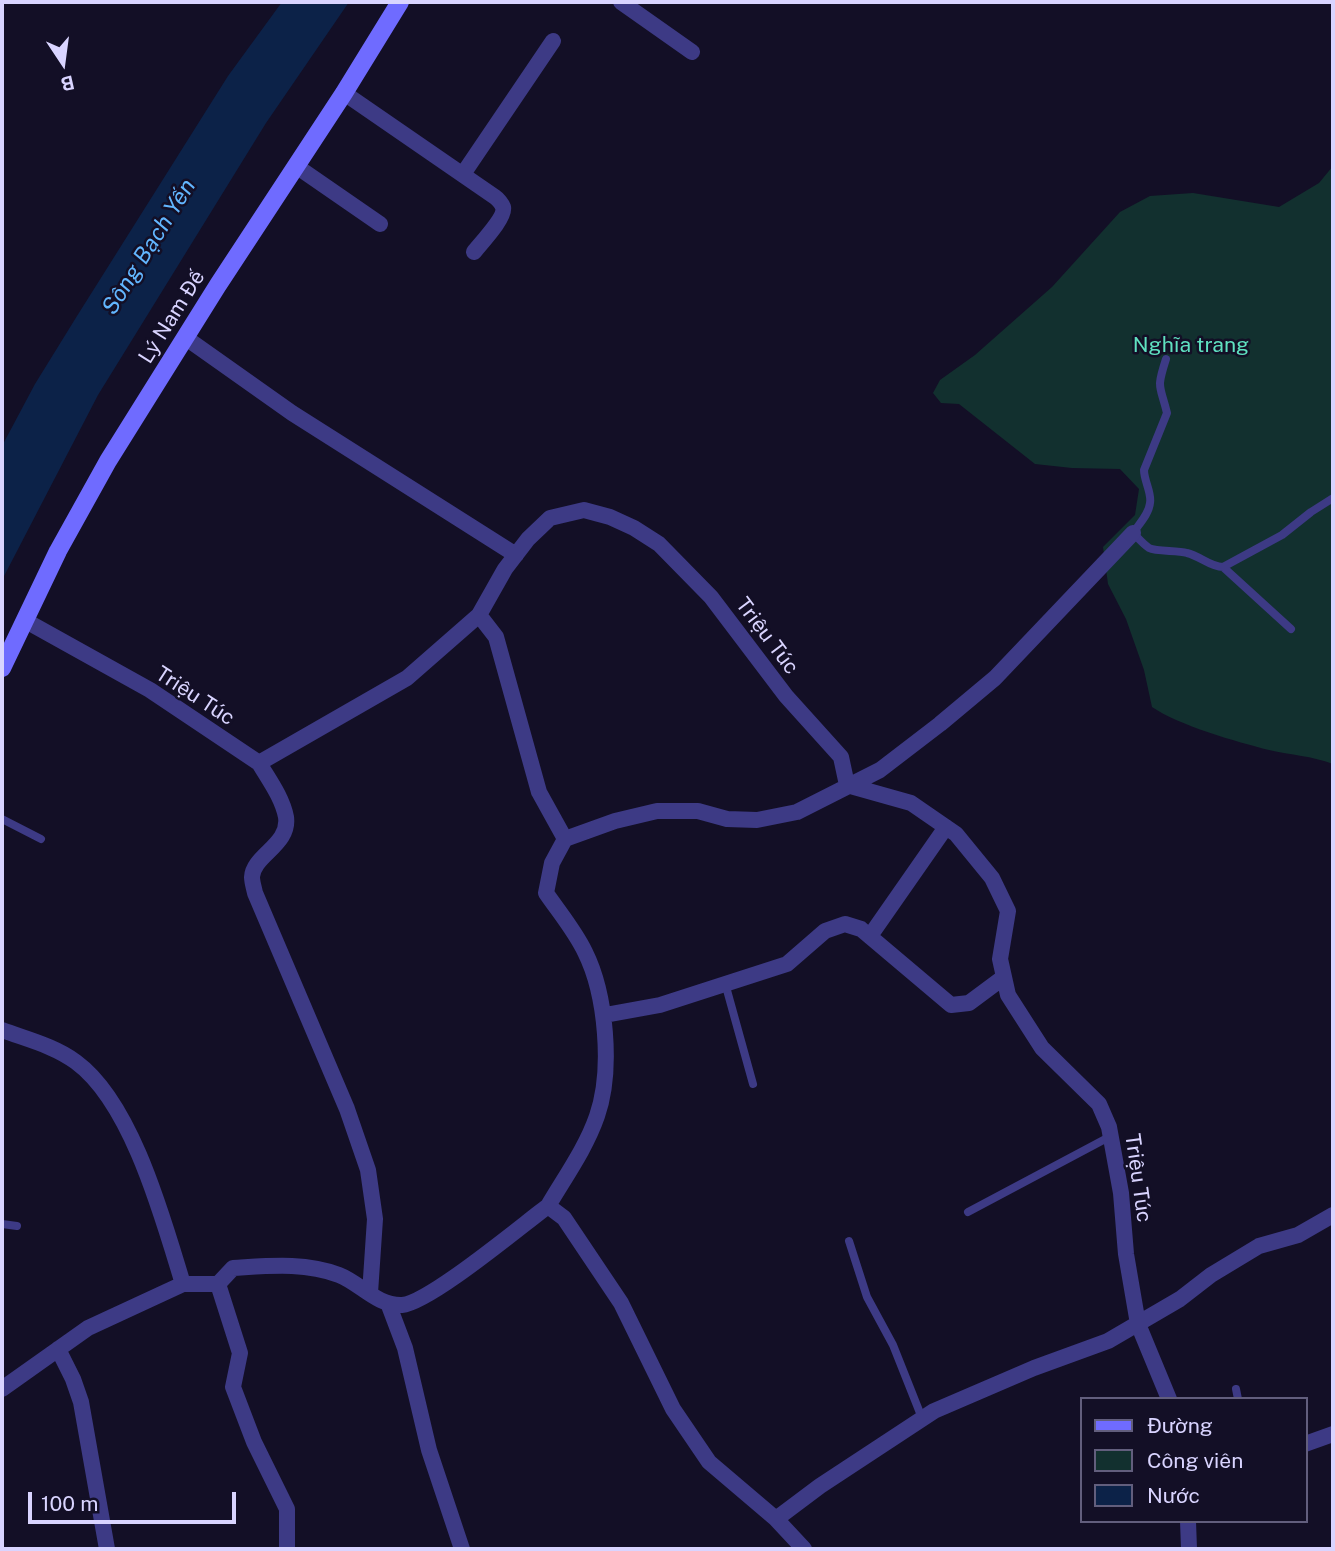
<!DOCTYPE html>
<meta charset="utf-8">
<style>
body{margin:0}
#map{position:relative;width:1335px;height:1551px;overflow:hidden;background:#130f26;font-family:"Public Sans",sans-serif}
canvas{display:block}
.frame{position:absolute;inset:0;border:4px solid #d9d4ff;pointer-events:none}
.legend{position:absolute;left:1080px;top:1397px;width:228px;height:126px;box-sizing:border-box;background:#130f26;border:2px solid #625e7d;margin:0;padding:9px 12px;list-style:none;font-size:21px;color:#d9d4ff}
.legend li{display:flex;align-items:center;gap:14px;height:35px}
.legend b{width:35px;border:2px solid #625e7d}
.north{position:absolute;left:28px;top:28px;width:70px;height:70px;-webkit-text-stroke:5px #130f26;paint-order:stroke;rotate:167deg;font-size:19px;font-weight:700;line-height:28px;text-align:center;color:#d9d4ff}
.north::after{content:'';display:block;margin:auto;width:24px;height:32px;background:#d9d4ff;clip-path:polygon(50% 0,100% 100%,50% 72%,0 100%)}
.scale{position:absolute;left:28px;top:1492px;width:208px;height:32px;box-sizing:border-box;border:4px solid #d9d4ff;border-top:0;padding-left:9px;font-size:21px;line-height:24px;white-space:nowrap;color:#d9d4ff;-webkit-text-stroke:5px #130f26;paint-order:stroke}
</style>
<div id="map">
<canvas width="1335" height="1551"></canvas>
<div class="frame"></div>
<ul class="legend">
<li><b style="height:9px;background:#6f6bff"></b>Đường</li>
<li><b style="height:19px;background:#12302f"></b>Công viên</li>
<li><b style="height:19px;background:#0c2248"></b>Nước</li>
</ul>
<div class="north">B</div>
<div class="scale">100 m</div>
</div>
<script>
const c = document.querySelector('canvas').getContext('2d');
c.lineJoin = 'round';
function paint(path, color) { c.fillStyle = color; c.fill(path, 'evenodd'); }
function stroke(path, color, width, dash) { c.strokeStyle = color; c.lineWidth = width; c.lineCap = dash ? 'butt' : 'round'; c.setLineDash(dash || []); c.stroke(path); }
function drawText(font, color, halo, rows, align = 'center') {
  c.font = font + ' "Public Sans",sans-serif'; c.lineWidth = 5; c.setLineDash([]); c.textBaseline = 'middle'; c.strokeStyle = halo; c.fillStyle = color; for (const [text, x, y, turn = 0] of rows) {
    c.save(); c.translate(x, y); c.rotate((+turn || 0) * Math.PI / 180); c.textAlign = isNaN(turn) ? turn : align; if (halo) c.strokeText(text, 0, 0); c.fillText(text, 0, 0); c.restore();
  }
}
const green = new Path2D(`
 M1333,166V764C1312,756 1291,755 1269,750C1237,742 1178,725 1152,707L1144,670L1126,619L1108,584L1103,547L1135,515L1139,489L1120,469L1072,468L1035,464L959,404L941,403L933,393L940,380L975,355L1052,287L1120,212L1150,196L1193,193L1279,207L1319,183Z`);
const water = new Path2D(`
 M282,2H349L266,123L98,395L2,580V446L35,384L77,316L228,76Z`);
const lane = new Path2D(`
 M1166,359C1156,390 1160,384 1167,413L1144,470C1144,481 1152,493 1150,503C1149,514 1139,524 1133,533C1138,538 1143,544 1149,548C1157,552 1177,550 1187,553C1200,556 1210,567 1223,567L1282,535L1311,512L1333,498
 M1223,567L1291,629
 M2,819L41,839
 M725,983L753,1084
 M968,1212L1111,1136
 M2,1224L17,1226
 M849,1241L867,1297L893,1345L922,1418
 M1236,1389L1238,1399`);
const street = new Path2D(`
 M621,2L692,52
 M344,93L495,197C498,199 502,204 503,207C506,217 481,243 474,252
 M296,166L380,224
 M463,174L553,41
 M186,338L292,413L516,555
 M479,615L496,637L539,792L565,839
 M26,621L150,690L259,763L407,678L479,615L505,569L528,539L550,518L584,510L610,517L634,528L659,544L711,597L786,696L841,757L847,785L911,803L956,834L992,878L1008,911L1000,959L1008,995L1042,1048L1099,1104L1109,1127L1121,1193L1126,1254L1138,1324L1169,1399
 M259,763C269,780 282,797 286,817C290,845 253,855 252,877C252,882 254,888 255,893L347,1109L368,1170L375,1219L370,1293
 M870,936L946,827
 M605,1015L660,1005L787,964L825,931L845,924L861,929L951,1005L969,1003L1004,977
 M2,1030C26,1039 55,1046 76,1062C132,1103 163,1219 183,1284
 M548,1206C565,1177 586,1148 597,1116C613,1070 606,994 585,952C575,931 559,912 546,893L552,863L565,839L615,821L657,811H698L727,819L757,820L797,812L880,770L940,724L995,678L1133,533
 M218,1284L240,1353L233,1387L254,1442L287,1509V1549
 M388,1303L405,1348L429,1450L462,1549
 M58,1349L73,1379L81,1402L107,1549
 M2,1389L88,1328L183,1284H218L233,1268C269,1266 304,1262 339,1275C360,1283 377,1306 402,1305C429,1303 521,1226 548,1206L564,1218L621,1303L673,1409L709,1462L776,1519L804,1549
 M1305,1444L1333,1434
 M776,1519L820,1486L934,1411L1034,1368L1108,1341L1180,1299L1211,1275L1259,1246L1298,1235L1333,1215
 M1188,1521L1189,1549`);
const secondary = new Path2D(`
 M2,668L58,551L108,461L218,285L344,93L400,2`);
const streetNames = [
 ["Lý Nam Đế",172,317,-58],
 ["Triệu Túc",767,636,53],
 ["Triệu Túc",195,696,33],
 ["Triệu Túc",1138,1178,82]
];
const parkNames = [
 ["Nghĩa trang",1191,346]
];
const waterNames = [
 ["Sông Bạch Yến",149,247,-58]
];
paint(green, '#12302f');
paint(water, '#0c2248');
stroke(lane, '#3d3a85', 8);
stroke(street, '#3d3a85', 16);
stroke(secondary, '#6f6bff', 18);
drawText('21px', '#d9d4ff', '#130f26', streetNames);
drawText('21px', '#5fe0c0', '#130f26', parkNames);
drawText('italic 23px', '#62b6ff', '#130f26', waterNames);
</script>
